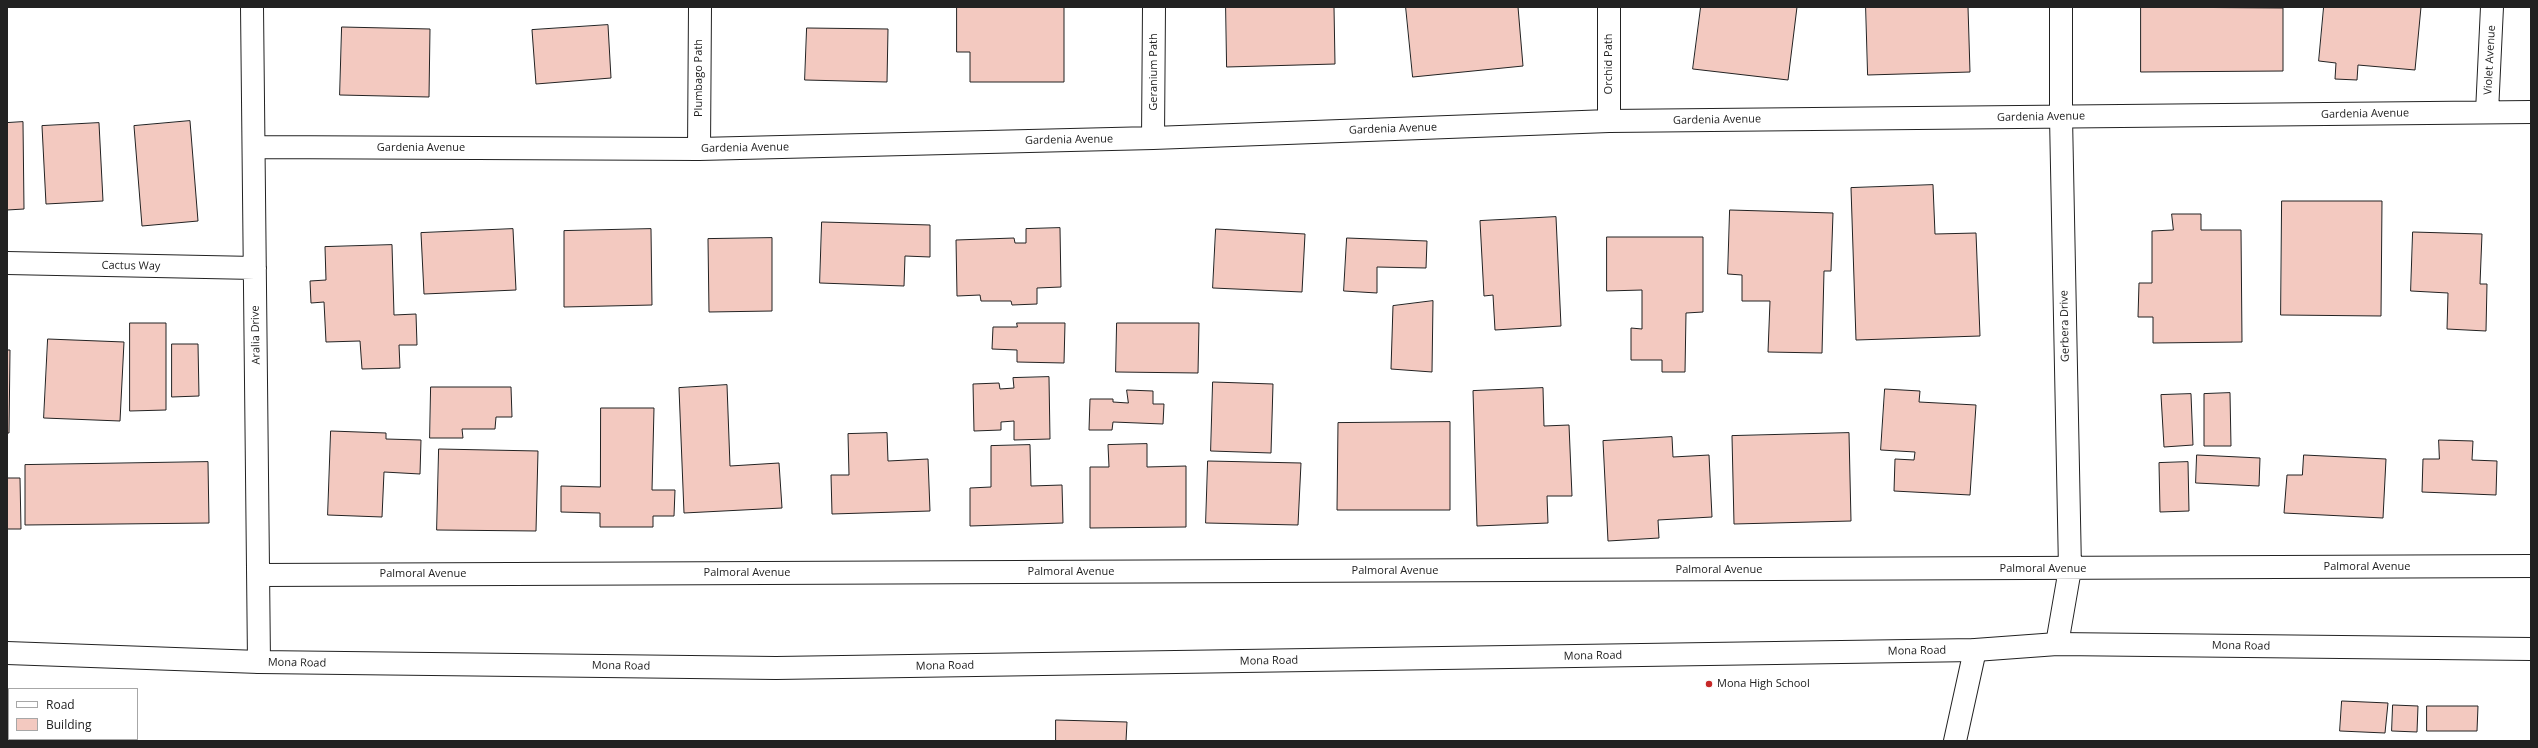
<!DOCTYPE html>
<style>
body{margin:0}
#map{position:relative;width:2538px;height:748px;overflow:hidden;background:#fff;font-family:"Open Sans",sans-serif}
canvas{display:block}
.frame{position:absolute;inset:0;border:8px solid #222;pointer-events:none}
.legend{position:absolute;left:8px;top:688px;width:130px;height:52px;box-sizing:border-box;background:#fff;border:1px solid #a7a7a7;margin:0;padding:5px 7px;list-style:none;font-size:12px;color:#222}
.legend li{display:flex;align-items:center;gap:8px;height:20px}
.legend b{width:20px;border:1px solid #a7a7a7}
</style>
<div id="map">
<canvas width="2538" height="748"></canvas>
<div class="frame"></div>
<ul class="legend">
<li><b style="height:5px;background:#fff"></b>Road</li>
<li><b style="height:11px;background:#f3c9c0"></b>Building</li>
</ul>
</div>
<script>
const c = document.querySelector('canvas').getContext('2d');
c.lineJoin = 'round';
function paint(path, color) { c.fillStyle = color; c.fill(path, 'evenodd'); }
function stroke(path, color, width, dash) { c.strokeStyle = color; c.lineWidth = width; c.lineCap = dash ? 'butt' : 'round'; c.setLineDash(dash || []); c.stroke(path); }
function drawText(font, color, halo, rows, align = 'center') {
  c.font = font + ' "Open Sans",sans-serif'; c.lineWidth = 3; c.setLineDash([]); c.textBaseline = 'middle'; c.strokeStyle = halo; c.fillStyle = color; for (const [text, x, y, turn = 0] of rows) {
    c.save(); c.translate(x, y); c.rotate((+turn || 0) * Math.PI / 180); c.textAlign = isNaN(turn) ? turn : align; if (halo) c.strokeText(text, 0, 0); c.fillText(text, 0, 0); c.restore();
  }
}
const building = new Path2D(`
 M957,7H1064V82H970V52H957Z
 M1226,7H1334L1335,64L1227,67Z
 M1406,7H1518L1523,66L1413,77Z
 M1701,7H1797L1788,80L1693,69Z
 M1866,7H1968L1970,72L1868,75Z
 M2141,7L2283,8V71L2141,72Z
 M2324,7H2421L2415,70L2358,65L2357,80L2335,79L2336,63L2319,61Z
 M608,25L611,78L536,84L532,30Z
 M342,27L430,29L429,97L340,95Z
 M807,28L888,29L887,82L805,80Z
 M190,121L198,221L142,226L134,126Z
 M23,122L24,209L7,210V123Z
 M99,123L103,201L46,204L42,126Z
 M1933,185L1935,234L1976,233L1980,336L1856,340L1851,188Z
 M2282,201H2382L2381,316L2281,315Z
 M1730,210L1833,213L1831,271H1824L1822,353L1768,352L1770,301H1742V275L1728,274Z
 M2172,214H2201V230H2241L2242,342L2153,343V317H2138L2139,283H2152V231L2173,230Z
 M1556,217L1561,326L1495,330L1493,295L1484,296L1480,221Z
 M822,222L930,225V257L905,256L904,286L820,283Z
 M1060,228L1061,287L1037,288V304L1012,305L1011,301H981L980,295L957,296L956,240L1014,238L1015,243H1026V229Z
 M513,229L516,290L424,294L421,233Z
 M651,229L652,305L564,307V231Z
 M1216,229L1305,234L1302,292L1213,288Z
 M2413,232L2482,234L2480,284H2487L2486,331L2447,329L2448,293L2411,291Z
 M1607,237H1703V312L1686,313L1685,372H1662V360H1631V328L1642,329V290L1607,291Z
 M772,238V311L709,312L708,239Z
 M1347,238L1427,241L1426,268L1377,267V293L1344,291Z
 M392,245L394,315L416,314L417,345H399L400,368L362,369L360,341L326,342L324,302L311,303L310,281L326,280L325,247Z
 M1433,301L1432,372L1391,369L1393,306Z
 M130,323H166V410L130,411Z
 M1017,323H1065L1064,363L1017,362V350L992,349L993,327H1017Z
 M1117,323H1199L1198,373L1116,372Z
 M48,339L124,342L120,421L44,418Z
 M172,344H198L199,396L172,397Z
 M7,350H10L9,433H7Z
 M1049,377L1050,439L1014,440V421L1001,422V430L974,431L973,384L999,383L1000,389L1014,388L1013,378Z
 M1213,382L1273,384L1271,453L1211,451Z
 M727,385L730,466L779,463L782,508L684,513L679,388Z
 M431,387H511L512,417H496L495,429H462L463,438H430Z
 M1543,388L1544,426L1569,425L1572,496H1547L1548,523L1477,526L1473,391Z
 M1885,389L1920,391L1919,402L1976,405L1970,495L1894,491L1895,459L1914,460L1915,452L1881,450Z
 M1127,390L1153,391V404H1164L1163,424L1113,422L1112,430H1089L1090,399H1113V402L1128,403Z
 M2230,393L2231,446H2204V394Z
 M2191,394L2193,445L2164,447L2161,395Z
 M601,408H654L652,490H675L674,516H653V527H600V513L561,512V486L600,487Z
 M1450,422V510H1337L1338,423Z
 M331,431L386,433V439L421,440L420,474L384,472L382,517L328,515Z
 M887,433L888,461L928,459L930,511L832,514L831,475H849L848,434Z
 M1849,433L1851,521L1734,524L1732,436Z
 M1672,437L1673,457L1709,455L1712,517L1658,520L1659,538L1608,541L1603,441Z
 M2439,440L2473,441L2472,460L2497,461L2496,495L2422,492L2423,459H2439Z
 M1147,444V467L1186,466V527L1090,528V467H1109L1108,445Z
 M1030,445L1031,486L1062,485L1063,523L970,526V488L991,487V446Z
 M439,449L538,451L536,531L437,530Z
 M2197,455L2260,458L2259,486L2196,483Z
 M2304,455L2386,459L2383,518L2284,513L2287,475H2302Z
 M1208,461L1301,463L1298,525L1206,523Z
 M208,462L209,523L25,525V465Z
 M2188,462L2189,511L2160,512L2159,463Z
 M7,478H20L21,529H7Z
 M2342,701L2388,703L2385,733L2340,731Z
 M2393,705L2418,706L2417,732L2392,731Z
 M2427,706H2478L2477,731H2427Z
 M1056,720L1127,722L1126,741H1056Z`);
const minor = new Path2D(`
 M252,7L259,662
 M1609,7V121
 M2487,112L2492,7
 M1153,138L1154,7
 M255,147L699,149L1153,138L1609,121L2531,112
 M699,149L700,7
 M7,263L255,268
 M260,575L2531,566
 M2057,644L2070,569L2061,117V7
 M1955,741L1975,650`);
const tertiary = new Path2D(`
 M7,653L259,662L776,668L1975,650L2057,644L2531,649`);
const markers = [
 [1709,684,4,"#c62828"]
];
const streetNames = [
 ["Violet Avenue",2490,60,-87],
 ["Orchid Path",1609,64,-90],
 ["Geranium Path",1154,72,-90],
 ["Plumbago Path",699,78,-90],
 ["Gardenia Avenue",2365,114,-1],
 ["Gardenia Avenue",2041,117,-1],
 ["Gardenia Avenue",1717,120,-1],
 ["Gardenia Avenue",1393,129,-2],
 ["Gardenia Avenue",1069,140,-1],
 ["Gardenia Avenue",421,148],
 ["Gardenia Avenue",745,148,-1],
 ["Cactus Way",131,266,1],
 ["Gerbera Drive",2065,326,-91],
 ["Aralia Drive",256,335,-91],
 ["Palmoral Avenue",2367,567],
 ["Palmoral Avenue",2043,569],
 ["Palmoral Avenue",1719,570],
 ["Palmoral Avenue",1395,571],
 ["Palmoral Avenue",1071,572],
 ["Palmoral Avenue",747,573],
 ["Palmoral Avenue",423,574],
 ["Mona Road",2241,646,1],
 ["Mona Road",1917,651,-1],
 ["Mona Road",1593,656,-1],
 ["Mona Road",1269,661,-1],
 ["Mona Road",297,663,1],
 ["Mona Road",621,666,1],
 ["Mona Road",945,666,-1]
];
const poiNames = [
 ["Mona High School",1717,684]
];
paint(building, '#f3c9c0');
stroke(building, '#222', 1);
stroke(minor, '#222', 24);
stroke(tertiary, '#222', 24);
stroke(minor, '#fff', 22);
stroke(tertiary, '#fff', 22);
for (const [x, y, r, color] of markers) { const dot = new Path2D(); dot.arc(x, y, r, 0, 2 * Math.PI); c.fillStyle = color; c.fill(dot); stroke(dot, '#fff', 1.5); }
drawText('11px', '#222', '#fff', streetNames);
drawText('11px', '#222', '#fff', poiNames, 'left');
</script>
